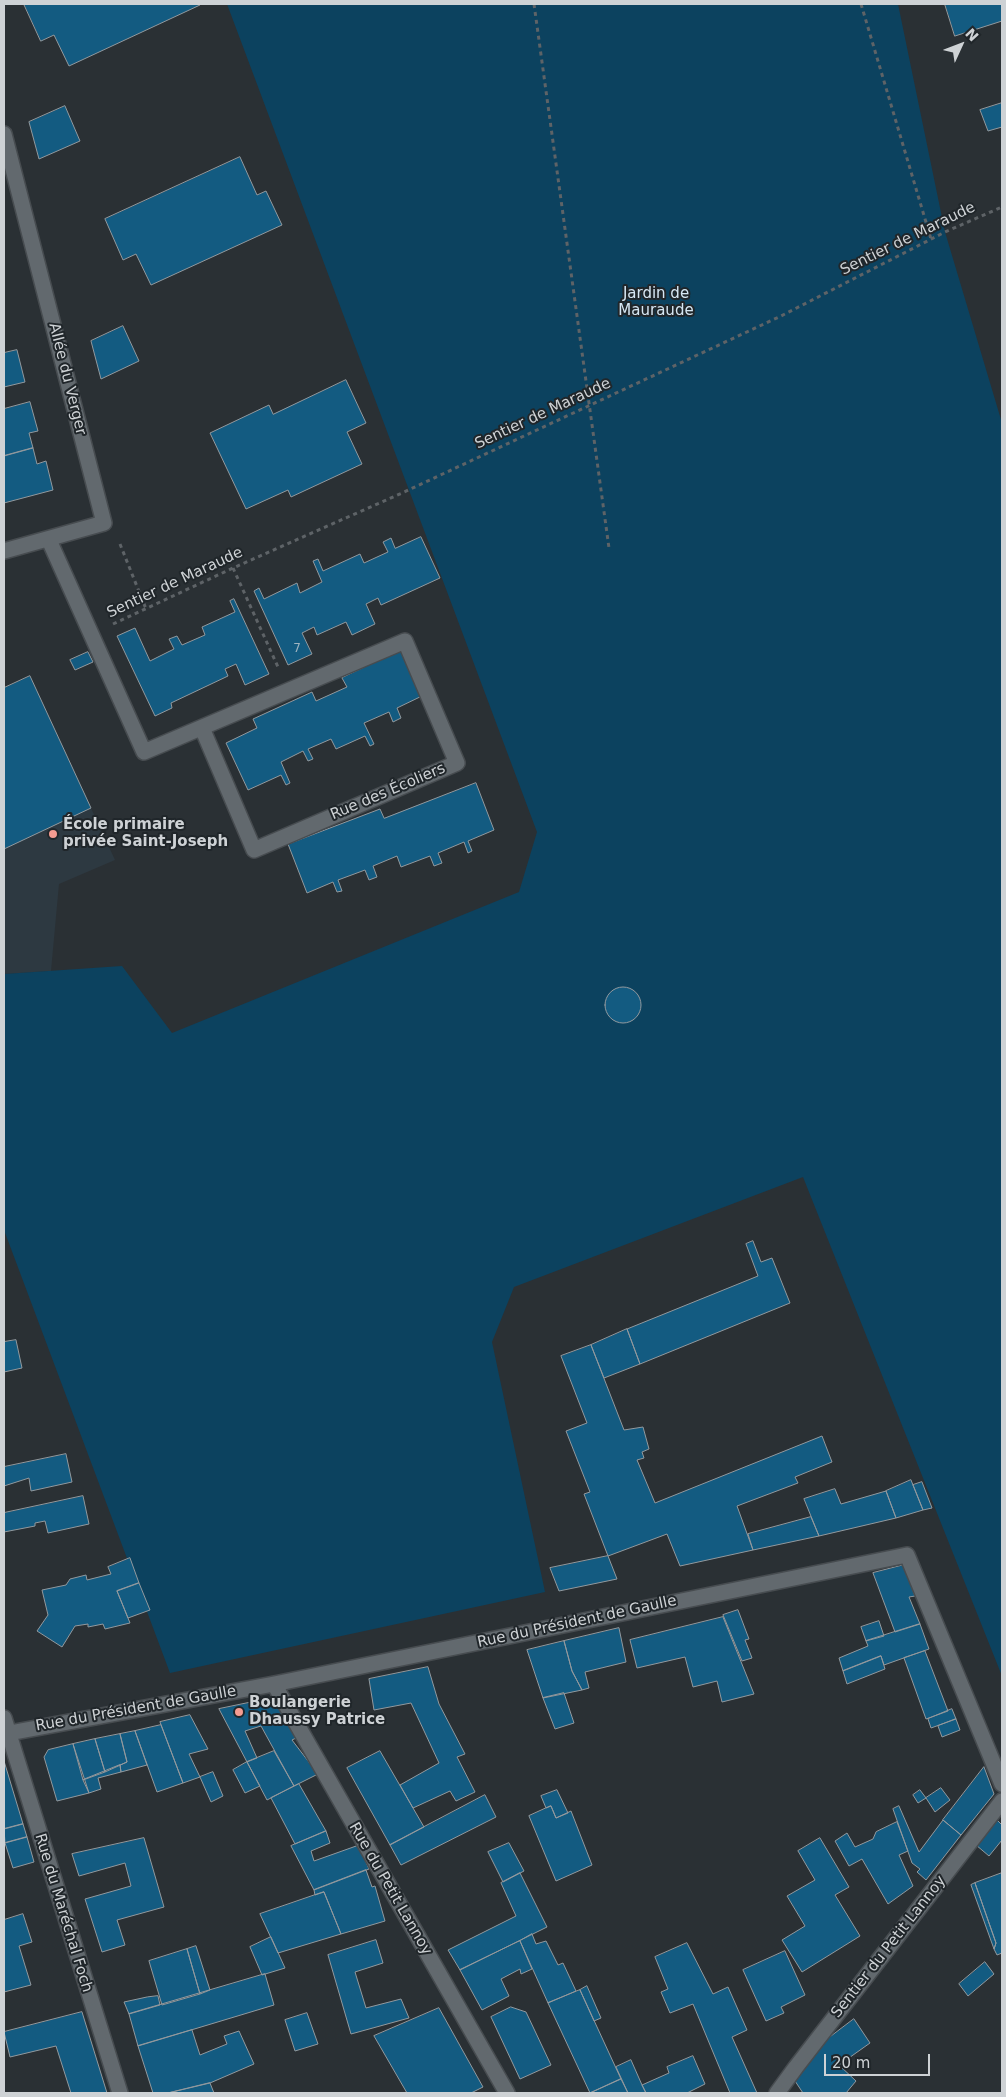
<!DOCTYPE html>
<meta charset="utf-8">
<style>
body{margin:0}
#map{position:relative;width:1006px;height:2097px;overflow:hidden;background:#2a3034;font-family:"DejaVu Sans",sans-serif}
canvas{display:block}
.frame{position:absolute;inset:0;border:5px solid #ced2d5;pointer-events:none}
.north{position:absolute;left:936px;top:20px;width:50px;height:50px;-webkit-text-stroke:4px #20262a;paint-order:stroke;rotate:47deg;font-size:14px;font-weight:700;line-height:20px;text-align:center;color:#ced2d5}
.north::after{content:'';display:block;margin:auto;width:18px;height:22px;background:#ced2d5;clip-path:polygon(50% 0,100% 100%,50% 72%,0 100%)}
.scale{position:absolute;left:824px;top:2054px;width:106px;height:22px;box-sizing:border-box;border:2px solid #ced2d5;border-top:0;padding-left:6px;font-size:15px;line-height:18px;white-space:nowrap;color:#ced2d5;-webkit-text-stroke:4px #20262a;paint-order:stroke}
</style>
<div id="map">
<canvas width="1006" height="2097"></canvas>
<div class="frame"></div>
<div class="north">N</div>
<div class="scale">20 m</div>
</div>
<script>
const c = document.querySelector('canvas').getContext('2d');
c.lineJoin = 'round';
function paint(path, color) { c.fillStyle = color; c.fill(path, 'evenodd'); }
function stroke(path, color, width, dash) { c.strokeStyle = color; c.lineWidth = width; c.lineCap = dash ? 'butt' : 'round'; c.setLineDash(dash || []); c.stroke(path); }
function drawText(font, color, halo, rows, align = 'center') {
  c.font = font + ' "DejaVu Sans",sans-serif'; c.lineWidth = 4; c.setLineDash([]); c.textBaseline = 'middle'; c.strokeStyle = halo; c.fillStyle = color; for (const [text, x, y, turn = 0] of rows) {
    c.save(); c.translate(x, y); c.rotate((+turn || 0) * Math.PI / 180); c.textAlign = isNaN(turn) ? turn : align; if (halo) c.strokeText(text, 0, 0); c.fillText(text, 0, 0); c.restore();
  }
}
const built = new Path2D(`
 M30,676L115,860L59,884L51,971L4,974V688Z`);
const green = new Path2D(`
 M227,4H898L945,232L1002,423V1676L803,1177L514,1287L492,1342L545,1592L170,1673L4,1230V974L122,966L172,1033L519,892L537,832Z`);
const building = new Path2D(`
 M24,4H199L200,5L69,66L54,35L41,41Z
 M945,4H1002V21L955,36Z
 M1002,103V127L988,131L980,110Z
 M65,106L80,141L39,159L29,122Z
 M240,157L257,195L266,191L282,225L151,285L136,254L123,260L105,219Z
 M123,326L139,361L101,379L91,341Z
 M17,350L25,382L4,387V353Z
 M346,380L366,423L347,432L362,464L291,497L288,490L246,509L210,433L269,405L273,414Z
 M30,402L38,431L29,433L33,448L4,456V409Z
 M33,448L37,464L46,461L53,490L4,503V456Z
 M421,537L440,578L381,605L378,598L366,604L375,624L352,635L346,622L317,635L314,627L302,633L312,654L288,665L254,591L259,588L264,599L297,583L300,593L322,582L313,561L318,559L323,571L360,554L364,563L388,552L383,542L391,538L395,548Z
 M234,599L269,674L245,685L236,664L225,669L228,676L171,703L172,708L155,716L117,636L135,628L150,661L174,649L169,639L177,636L182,645L205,635L202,627L235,612L230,601Z
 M403,649L424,695L397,708L401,718L393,722L389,712L364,723L374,744L370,746L365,736L336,749L331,739L308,749L313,759L308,761L303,751L281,762L290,783L286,785L281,775L248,790L226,743L257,728L253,719L312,692L316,701L347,687L342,678Z
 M88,652L93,662L75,670L70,660Z
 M30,676L91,808L4,849V688Z
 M476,783L494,830L468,841L472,851L468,853L464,842L438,853L442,863L434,866L430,856L401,867L397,856L373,866L377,877L369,880L365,870L338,880L342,891L337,892L333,882L307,893L288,844L380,809L384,818Z
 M605 1005a18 18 0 1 1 36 0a18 18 0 1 1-36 0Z
 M753,1241L761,1262L772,1258L790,1303L640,1364L627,1329L758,1276L746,1244Z
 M627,1329L640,1364L604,1378L591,1345Z
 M16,1340L22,1368L4,1372V1342Z
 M591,1345L624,1430L643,1427L649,1449L642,1452L644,1458L637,1460L655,1503L822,1436L832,1462L795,1477L798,1483L737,1506L753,1550L680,1566L667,1534L608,1556L584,1494L590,1492L566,1431L587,1423L561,1356Z
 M66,1454L72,1482L31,1491L29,1478L4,1486V1467Z
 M911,1480L923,1510L896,1518L886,1491Z
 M922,1482L932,1508L923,1510L913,1485Z
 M835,1489L841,1504L886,1491L896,1518L819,1536L804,1499Z
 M83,1496L89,1524L48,1533L45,1521L35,1523V1526L4,1532V1513Z
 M811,1517L819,1536L753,1550L748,1534Z
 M608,1556L617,1579L559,1591L550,1568Z
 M130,1558L139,1583L117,1591L130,1623L105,1629L103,1624L88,1627V1624L75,1626L62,1647L37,1631L48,1615L42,1590L66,1585L70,1579L86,1575L87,1580L111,1574L108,1567Z
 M904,1565L915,1596L909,1597L920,1624L895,1632L873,1573Z
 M139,1583L150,1610L128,1618L117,1591Z
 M738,1610L749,1639L745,1640L752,1658L742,1661L723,1615Z
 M723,1617L754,1694L722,1702L717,1681L693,1687L685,1657L637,1668L630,1640Z
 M879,1621L884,1636L866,1641L861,1627Z
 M920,1624L929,1649L884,1665L881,1656L843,1671L839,1658L868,1646L866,1641Z
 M619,1628L626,1662L585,1672L589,1688L582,1690L572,1671L564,1641Z
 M564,1641L572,1671L582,1690L543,1698L527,1650Z
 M925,1651L948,1711L926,1719L904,1658Z
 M881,1656L885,1669L847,1684L843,1671Z
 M428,1667L439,1704L465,1754L457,1757L475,1792L456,1801L450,1791L413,1808L400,1785L439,1763L411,1703L374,1710L369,1679Z
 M564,1693L574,1723L555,1729L543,1698Z
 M277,1697L298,1737L292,1740L318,1774L294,1786L261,1726L245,1731L257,1758L247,1762L219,1709Z
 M952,1709L956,1719L931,1728L928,1719Z
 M190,1715L208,1749L189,1754L200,1777L183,1783L160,1722Z
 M956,1719L960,1730L942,1737L938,1726Z
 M161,1725L183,1783L157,1792L135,1731Z
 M135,1731L147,1765L121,1772L120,1765L127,1762L120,1734Z
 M120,1734L127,1762L105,1772L95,1739Z
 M95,1739L105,1772L83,1780L73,1744Z
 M73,1744L89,1793L57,1801L44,1757L48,1750Z
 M274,1751L294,1786L267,1800L247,1762Z
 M380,1751L424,1827L390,1845L347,1768Z
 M4,1761L23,1824L4,1829Z
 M247,1762L260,1786L245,1793L233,1770Z
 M120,1765L121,1772L98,1778L101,1789L89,1793L83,1780Z
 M984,1767L994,1794L961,1835L943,1820Z
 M213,1772L223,1796L211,1802L200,1777Z
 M299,1784L326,1831L295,1844L271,1798Z
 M941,1788L950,1800L935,1812L926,1798Z
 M557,1790L568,1813L556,1818L551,1806L546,1808L541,1796Z
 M920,1790L926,1798L918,1803L913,1795Z
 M485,1795L496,1817L401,1865L390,1845Z
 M551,1806L556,1818L571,1811L592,1865L556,1881L529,1816Z
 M899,1806L919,1852L943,1820L961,1835L926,1880L917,1872L920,1869L912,1863L893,1809Z
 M996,1819L1002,1825V1840L989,1856L976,1845Z
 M897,1822L908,1851L899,1855L913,1886L888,1904L862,1859L849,1866L835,1841L847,1833L855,1847L873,1839L876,1832Z
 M23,1824L27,1837L5,1843L4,1829Z
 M326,1831L330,1843L311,1851L314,1861L359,1845L369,1869L314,1890L291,1846Z
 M27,1837L34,1862L13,1868L5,1843Z
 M144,1838L164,1907L117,1920L125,1945L102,1952L85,1899L131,1886L125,1863L79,1876L72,1854Z
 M820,1838L849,1887L835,1895L860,1936L802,1972L782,1940L805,1926L787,1896L815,1880L798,1851Z
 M509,1843L524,1871L503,1882L488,1852Z
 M366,1870L372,1887L375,1886L385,1921L341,1934L324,1892L315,1895L314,1890Z
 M520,1873L547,1927L460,1970L448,1950L516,1916L501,1883Z
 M1002,1873V1953L997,1955L994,1949L996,1943L975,1883Z
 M975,1883L996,1943L994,1949L971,1885Z
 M324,1892L341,1934L278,1953L260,1914Z
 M23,1914L32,1942L19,1946L31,1985L4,1992V1920Z
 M532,1934L536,1944L546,1941L558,1965L563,1963L576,1991L548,2003L520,1941Z
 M271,1937L285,1968L262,1975L250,1947Z
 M376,1940L383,1963L355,1972L366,2008L401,1999L409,2018L351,2034L328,1955Z
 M520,1941L532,1969L521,1974L520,1969L501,1979L509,1996L482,2010L460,1970Z
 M687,1943L713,1994L728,1987L747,2030L732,2037L757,2093H730L693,2004L670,2013L661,1992L668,1989L655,1957Z
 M196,1946L210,1990L200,1994L187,1949Z
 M187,1949L200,1994L162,2005L149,1961Z
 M785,1951L805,1995L781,2007L784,2013L766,2021L743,1970Z
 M985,1962L994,1974L968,1996L959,1984Z
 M265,1974L274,2005L138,2046L129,2014Z
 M587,1986L601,2018L594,2021L580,1990Z
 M580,1990L621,2079L590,2093L548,2003Z
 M158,1996L160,2005L129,2014L124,2002L147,1997Z
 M511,2007L526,2012L551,2065L520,2079L491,2017Z
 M439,2008L483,2087L471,2093H407L374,2036Z
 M82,2012L107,2093H71L56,2046L10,2057L4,2032Z
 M307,2013L318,2044L295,2051L285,2020Z
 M854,2019L870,2043L839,2065L856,2081L846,2093H803L795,2081L822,2043Z
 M192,2030L200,2055L227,2044L224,2036L239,2031L254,2064L210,2083L168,2093H153L138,2046Z
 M693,2056L705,2084L687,2093H646L642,2085L669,2073L667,2067Z
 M631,2060L642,2085L646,2093H628L616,2067Z
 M621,2079L628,2093H590Z
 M210,2083L214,2093H168Z`);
const path = new Path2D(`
 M534,4L609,548
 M861,4L931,239
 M120,544L146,609
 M233,568L278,667
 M113,624L233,568L402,493L781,316L945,232L1002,207`);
const minor = new Path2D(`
 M4,134L104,523L4,551
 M49,540L144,752C231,715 318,678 405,641L457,763L254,850L202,728
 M274,1684L507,2093
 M4,1718L120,2093
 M4,1734L274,1684L907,1555L1002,1784
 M777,2093L796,2067L1002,1801`);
const markers = [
 [53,834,5,"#f59c91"],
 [239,1712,5,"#f59c91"]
];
const numberNames = [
 ["7",297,649]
];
const streetNames = [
 ["Sentier de Maraude",908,239,-26],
 ["Allée du Verger",67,379,76],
 ["Sentier de Maraude",543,414,-25],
 ["Sentier de Maraude",175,583,-25],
 ["Rue des Écoliers",388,792,-23],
 ["Rue du Président de Gaulle",577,1622,-12],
 ["Rue du Président de Gaulle",136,1709,-10],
 ["Rue du Petit Lannoy",390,1889,60],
 ["Rue du Maréchal Foch",63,1913,73],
 ["Sentier du Petit Lannoy",889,1947,-52]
];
const parkNames = [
 ["Jardin de",656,294],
 ["Mauraude",656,311]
];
const poiNames = [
 ["École primaire",63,825],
 ["privée Saint-Joseph",63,842],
 ["Boulangerie",249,1703],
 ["Dhaussy Patrice",249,1720]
];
paint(built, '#2d3941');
paint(green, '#0c425f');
paint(building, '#135b81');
stroke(building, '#92999e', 1);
stroke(minor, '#474c50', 18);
stroke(path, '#5e6367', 3, [4, 4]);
stroke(minor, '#62696e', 15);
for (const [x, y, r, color] of markers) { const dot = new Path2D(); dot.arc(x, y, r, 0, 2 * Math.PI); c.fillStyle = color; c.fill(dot); stroke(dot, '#20262a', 2); }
drawText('12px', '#9fb4c0', null, numberNames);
drawText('15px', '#ced2d5', '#20262a', streetNames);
drawText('15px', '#d6e7f3', '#20262a', parkNames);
drawText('bold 15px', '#ced2d5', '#20262a', poiNames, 'left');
</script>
